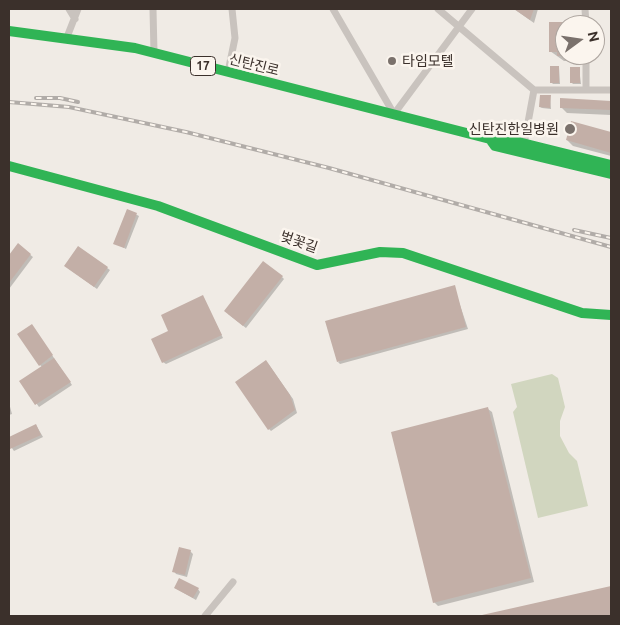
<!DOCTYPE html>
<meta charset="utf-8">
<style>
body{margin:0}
#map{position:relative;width:620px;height:625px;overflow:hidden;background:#f0ebe5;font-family:Ubuntu,sans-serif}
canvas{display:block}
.frame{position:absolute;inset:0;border:10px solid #3b302b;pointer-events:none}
.north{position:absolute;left:555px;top:15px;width:50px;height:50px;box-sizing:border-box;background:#fbf5ee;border:1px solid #aea6a0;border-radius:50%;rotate:76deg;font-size:14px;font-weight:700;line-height:20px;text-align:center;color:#3b302b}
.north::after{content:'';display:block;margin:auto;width:18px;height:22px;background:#7a716c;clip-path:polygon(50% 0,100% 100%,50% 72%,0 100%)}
</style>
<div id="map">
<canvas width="620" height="625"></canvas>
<div class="frame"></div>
<div class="north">N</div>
</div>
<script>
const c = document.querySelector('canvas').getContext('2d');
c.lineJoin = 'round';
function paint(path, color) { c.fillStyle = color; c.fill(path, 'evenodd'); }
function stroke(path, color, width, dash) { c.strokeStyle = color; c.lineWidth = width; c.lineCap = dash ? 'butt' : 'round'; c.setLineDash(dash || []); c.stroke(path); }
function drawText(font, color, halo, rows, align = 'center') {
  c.font = font + ' Ubuntu,"Noto Sans KR",sans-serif'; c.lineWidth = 5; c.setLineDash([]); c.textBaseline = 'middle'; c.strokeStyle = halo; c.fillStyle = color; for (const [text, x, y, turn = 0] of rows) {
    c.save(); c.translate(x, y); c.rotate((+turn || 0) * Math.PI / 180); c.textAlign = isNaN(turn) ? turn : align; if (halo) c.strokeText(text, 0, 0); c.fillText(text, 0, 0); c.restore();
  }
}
const green = new Path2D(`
 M552,374L558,378L565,407L560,421V436L569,453L577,461L588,506L538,518L513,412L517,407L511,384Z`);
const shadow = new Path2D(`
 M514,9H538L534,23Z
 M550,23L570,25H565V55H574V61H564L550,51Z
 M559,67L560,84H553L551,82Z
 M579,68L581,84H573L572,83Z
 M550,96L551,109L542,108L540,107Z
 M561,100L611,102V115L567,113L561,107Z
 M572,123L611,134V156L573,146L567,140Z
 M127,210L139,216L126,249L115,243Z
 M18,245L33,257L9,289V257Z
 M78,247L110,270L97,289L68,268Z
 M282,277L284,279L246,328L228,314Z
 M454,287L468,329L340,364L338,362Z
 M203,297L223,338L166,364L163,362L170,332Z
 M34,328L72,385L39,407L21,382L42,367L40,365Z
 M269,365L293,399L297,413L271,431L269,429Z
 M9,403L12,414L9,415Z
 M488,409L492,412L534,582L438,606L434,602Z
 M36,425L43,437L14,451L9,444V438Z
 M190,551L193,554L187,577L176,574L174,571Z
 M611,587V616H485Z
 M175,588L198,589L200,592L196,600Z`);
const building = new Path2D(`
 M514,9H534L530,20Z
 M549,22H569V25H565V56H557V52H549Z
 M550,66H559V83H550Z
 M570,67H580V83H570Z
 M540,95H551L550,108L539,107Z
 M560,98L611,101V110L560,108Z
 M571,121L611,132V153L566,140Z
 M127,209L137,213L124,248L113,244Z
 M18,243L31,254L9,283V255Z
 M78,246L108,267L94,287L64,266Z
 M263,261L283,276L243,326L224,311Z
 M455,285L466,327L337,362L325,321Z
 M203,295L222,335L162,363L151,339L168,331L161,315Z
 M32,324L53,355L39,366L17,334Z
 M54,358L71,382L35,405L19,381Z
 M266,360L290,395L295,410L268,430L235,382Z
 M488,407L531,578L433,603L391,432Z
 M36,424L41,435L10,449L9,437Z
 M179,547L191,550L185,575L172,572Z
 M179,578L199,588L193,598L174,588Z
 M611,586V616H483L482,615Z`);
const street = new Path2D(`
 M69,9L75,19
 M153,9L154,53
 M333,9L394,114L472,9
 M438,9L534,90H611
 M585,9L586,25
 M67,37L78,9
 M586,55V90
 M228,72L235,38L232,9
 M524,144L534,90
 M205,616L233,582`);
const fast = new Path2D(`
 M9,31L135,48L490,139L498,137L611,165
 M490,139L495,146L611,174
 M9,166L158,206L317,265L380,252L403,253L582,313L611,315`);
const rail = new Path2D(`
 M36,98H60L78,102
 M9,102L69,107L186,132L329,168L611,247
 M574,230L611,238`);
const markers = [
 [392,61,5,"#7a716c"],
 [570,129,6,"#7a716c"]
];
const shields = [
 [203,66,25]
];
const shieldNames = [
 ["17",203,66]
];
const poiNames = [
 ["타임모텔",402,61],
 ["신탄진한일병원",559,129,"right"]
];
const streetNames = [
 ["신탄진로",254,65,14],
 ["벚꽃길",299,242,19]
];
paint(green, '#d1d6bf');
paint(shadow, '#0003');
paint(building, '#c3afa7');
stroke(street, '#c9c3be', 7);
stroke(fast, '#30b455', 10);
stroke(rail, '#b1aca8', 4);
stroke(rail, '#fbf5ee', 2, [5.5]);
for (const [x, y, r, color] of markers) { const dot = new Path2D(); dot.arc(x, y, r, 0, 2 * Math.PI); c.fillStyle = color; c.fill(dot); stroke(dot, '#fbf5ee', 2); }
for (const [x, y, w] of shields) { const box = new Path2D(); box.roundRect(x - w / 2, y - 9.5, w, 19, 4); c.fillStyle = '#fbf5ee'; c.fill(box); stroke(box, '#3b302b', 1); }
drawText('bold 12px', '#3b302b', null, shieldNames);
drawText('14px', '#3b302b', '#fbf5ee', poiNames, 'left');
drawText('14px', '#3b302b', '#fbf5ee', streetNames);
</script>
